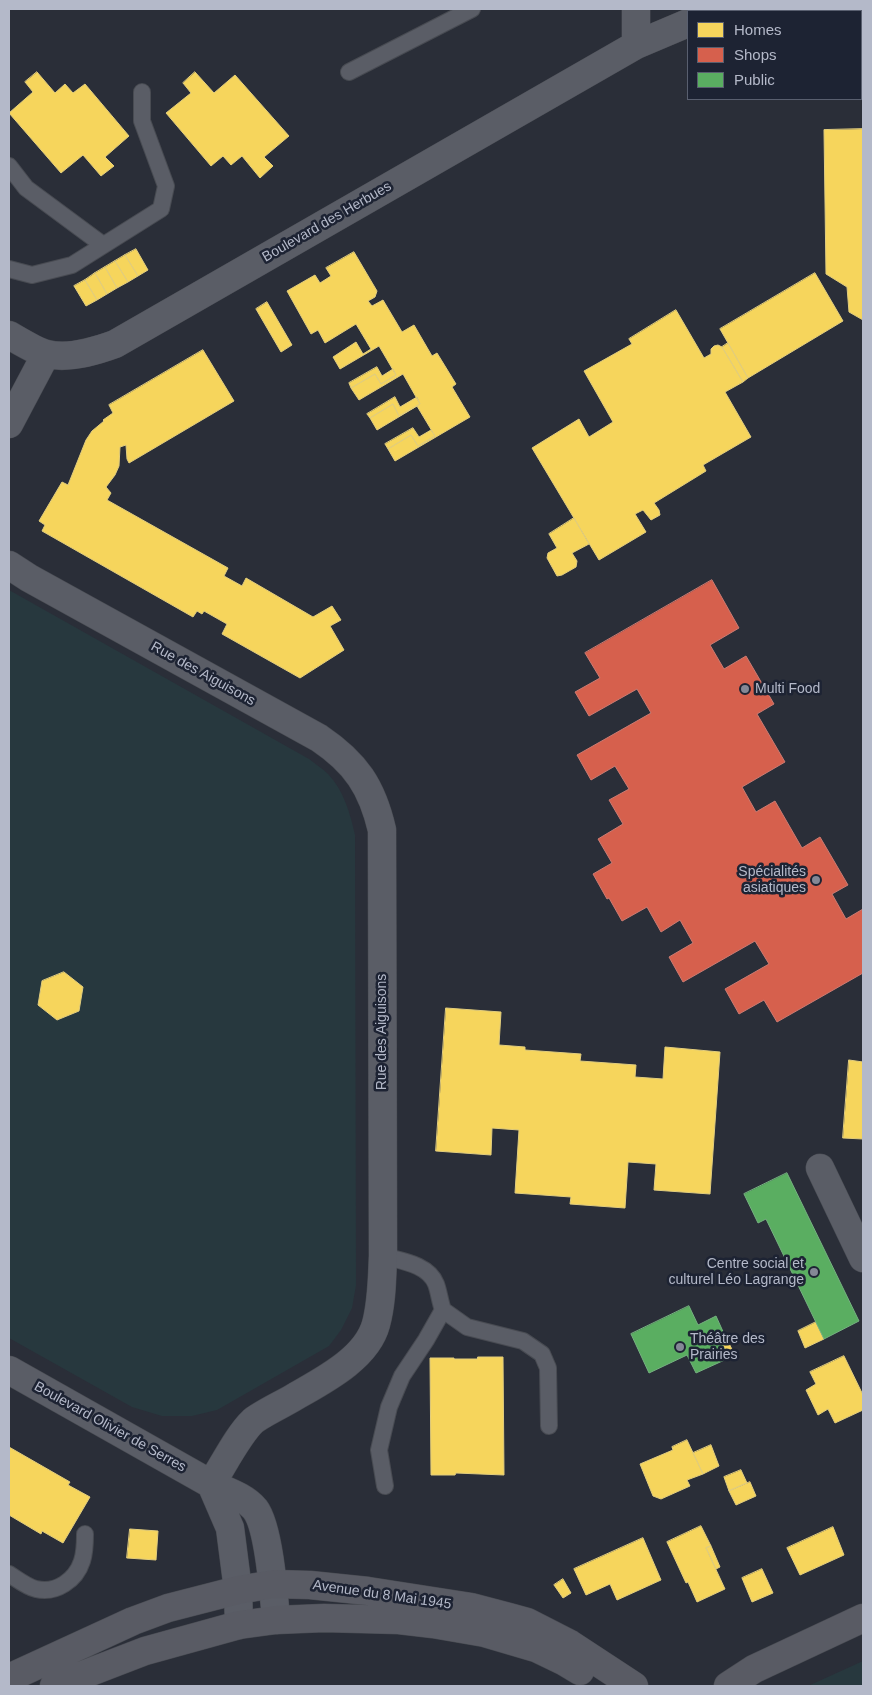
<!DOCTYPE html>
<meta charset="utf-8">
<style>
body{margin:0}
#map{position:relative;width:872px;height:1695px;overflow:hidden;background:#2a2e38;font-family:Arial,sans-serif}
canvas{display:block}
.frame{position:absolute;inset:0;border:10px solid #b4b9c9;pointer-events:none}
.legend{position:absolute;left:687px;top:10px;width:175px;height:90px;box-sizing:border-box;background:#1d2333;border:1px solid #595f6f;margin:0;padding:6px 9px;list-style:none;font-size:15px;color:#b4b9c9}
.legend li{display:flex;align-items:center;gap:10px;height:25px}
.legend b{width:25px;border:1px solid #595f6f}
</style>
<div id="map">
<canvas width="872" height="1695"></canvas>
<div class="frame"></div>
<ul class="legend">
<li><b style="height:14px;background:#f6d55c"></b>Homes</li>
<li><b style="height:14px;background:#d6604d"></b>Shops</li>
<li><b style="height:14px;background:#5aae61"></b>Public</li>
</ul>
</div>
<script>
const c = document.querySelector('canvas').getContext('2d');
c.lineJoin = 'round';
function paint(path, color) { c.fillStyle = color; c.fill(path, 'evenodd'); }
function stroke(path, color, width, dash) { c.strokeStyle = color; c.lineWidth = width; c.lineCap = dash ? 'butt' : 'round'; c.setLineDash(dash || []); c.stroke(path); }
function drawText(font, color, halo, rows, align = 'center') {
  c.font = font + ' Arial,sans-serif'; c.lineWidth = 5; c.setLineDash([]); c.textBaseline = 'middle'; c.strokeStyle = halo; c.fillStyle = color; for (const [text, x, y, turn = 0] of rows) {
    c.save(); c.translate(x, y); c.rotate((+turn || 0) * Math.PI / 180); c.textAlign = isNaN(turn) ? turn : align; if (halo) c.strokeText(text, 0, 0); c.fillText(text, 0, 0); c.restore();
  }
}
const green = new Path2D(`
 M9,590L309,759C315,764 322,768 328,774C344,791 350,813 355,835L356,1285L352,1308L341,1330L329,1346L217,1410L192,1416H162L132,1407L9,1338Z
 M863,1661V1686H808Z`);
const homes = new Path2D(`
 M37,72L55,93L65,84L73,93L85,84L129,136L105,157L114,166L101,176L83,155L61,173L9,113L33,92L25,82Z
 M195,72L214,93L235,75L289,136L264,157L273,166L260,178L242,156L231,165L223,156L211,166L166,113L191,93L183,83Z
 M863,129V320L849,312L847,287L826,274L824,130Z
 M136,249L148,270L138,276L125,255Z
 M354,252L377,291L375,297L368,301L372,306L383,300L402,332L414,325L432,356L437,353L456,384L452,387L470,417L395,461L388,449L411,435L418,446L435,436L417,406L377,430L370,418L393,404L399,416L420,404L403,374L359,400L351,388L375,374L381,384L396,375L379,346L340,369L333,357L356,342L363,354L371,349L356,324L325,343L318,330L311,334L287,291L315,275L320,283L331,276L326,268Z
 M125,255L138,276L128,282L115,261Z
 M115,261L128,282L117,288L105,267Z
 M105,267L117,288L107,294L95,273Z
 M95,273L107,294L97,300L85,280Z
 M815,273L843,321L748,378L720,329Z
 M85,280L97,300L86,306L74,286Z
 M267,302L292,345L281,352L256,309Z
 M676,310L704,358L711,354V349L714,346L718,345L722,347L743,382L725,392L751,437L703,465L706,471L654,503L659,510L660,515L651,520L643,510L635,514L646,532L599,560L532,448L579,419L589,437L613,422L584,371L632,344L629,339Z
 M728,343L748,378L743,382L722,347Z
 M203,350L234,401L129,463L127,459L126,445L120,447L119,466L115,475L106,487L111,493L107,500L228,568L224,576L242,586L246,578L313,617L332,606L341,620L330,626L344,650L300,678L222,634L227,624L204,611L202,614L197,611L193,617L42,531L45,525L39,521L62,482L68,485L86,440L92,431L104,421L103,420L113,413L109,405Z
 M377,367L382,376L393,369L396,375L381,384L375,374L351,388L349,383Z
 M395,397L400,407L417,397L420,404L399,416L393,404L370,418L367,414Z
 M413,428L419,437L431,430L435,436L418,446L411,435L388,449L385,444Z
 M574,518L589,544L572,553L577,561L576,567L562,575L557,576L547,558L548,553L557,548L549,534Z
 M64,972L83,987L79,1011L57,1020L38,1005L42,981Z
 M446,1008L501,1012L499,1045L525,1047V1050L581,1054L580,1061L636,1065L635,1077L663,1079L665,1047L720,1052L710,1194L654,1190L656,1164L628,1162L625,1208L570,1204L571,1197L515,1193L519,1130L492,1128L491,1155L436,1151Z
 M849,1060L863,1062V1139L843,1138Z
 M816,1322L824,1339L805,1348L798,1331Z
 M725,1336L735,1355L729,1358L719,1338Z
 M844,1356L863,1395V1410L835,1423L828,1409L818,1415L806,1390L816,1384L810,1372Z
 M478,1357H503L504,1475L456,1473L455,1475H431L430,1358H454V1359H477Z
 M687,1440L703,1474L687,1480L690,1486L661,1499L653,1496L640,1464L673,1450L672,1447Z
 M711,1445L719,1466L703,1474L693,1453Z
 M9,1447L70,1482L68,1485L90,1497L63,1543L42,1531L41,1534L9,1515Z
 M741,1470L747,1483L729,1491L724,1477Z
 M750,1482L756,1496L736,1505L729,1491Z
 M701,1526L711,1546L706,1548L725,1589L697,1602L688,1582L686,1583L667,1542Z
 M833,1527L844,1555L800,1575L787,1548Z
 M130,1529L158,1531L156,1560L127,1558Z
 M643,1538L661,1580L617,1600L610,1584L586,1595L574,1569Z
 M711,1546L720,1567L716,1569L706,1548Z
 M762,1569L773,1593L752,1602L742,1578Z
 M563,1579L571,1593L563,1598L554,1585Z`);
const shops = new Path2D(`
 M712,580L739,628L710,645L724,669L746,656L774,704L757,714L785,762L742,787L756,812L775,801L802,848L820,837L848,885L832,894L846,919L863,909V973L777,1022L764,1000L739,1014L725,989L769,964L755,941L683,982L669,957L693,943L680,920L661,932L647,907L622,921L609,898L607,899L593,874L612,863L598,839L623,824L609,800L629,789L615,766L591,780L577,755L651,713L637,689L589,716L575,692L600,678L585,653Z`);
const public = new Path2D(`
 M787,1173L859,1321L824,1339L766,1219L758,1223L744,1194Z
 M689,1306L698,1325L716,1316L725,1336L719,1338L729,1358L696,1373L687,1355L649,1373L631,1334Z`);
const lane = new Path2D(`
 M349,72L472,9
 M9,166L26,188L103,245
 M9,269L32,275L72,265L161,209L166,186L142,121V92
 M383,1256C401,1261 428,1264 436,1284C439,1292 440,1302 443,1310L467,1327L523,1341L542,1354L548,1368L549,1426
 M385,1486L379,1450L389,1407L402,1376L426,1340L443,1310
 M9,1574C17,1579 27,1587 36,1589C56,1594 76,1580 82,1561C85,1552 85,1543 85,1534`);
const street = new Path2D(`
 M636,9V45
 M717,11L723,9
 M861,78L863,79
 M9,335C18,340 37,352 47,354C67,359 96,351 115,344L636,45L688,23
 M9,424L46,354
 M9,565L29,578L319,738C356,763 372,787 382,830L383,1256C382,1278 382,1302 376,1324C367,1358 324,1380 296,1396C285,1403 263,1413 253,1421C238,1435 223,1466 211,1484
 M820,1168L863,1258
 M9,1370L211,1484C226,1491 244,1496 255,1509C269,1527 274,1596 276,1620
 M211,1484L230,1528L238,1590L239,1625`);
const secondary = new Path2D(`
 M9,1678L133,1621L168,1608L238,1590L274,1584L310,1585L368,1591L471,1607L509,1617L527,1622L570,1644L634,1686
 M54,1686L145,1651L239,1625L276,1620L324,1618L399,1620L433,1624L485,1633L536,1648L565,1662L580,1671
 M728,1686L754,1669L863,1618`);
const markers = [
 [745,689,5,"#848896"],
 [816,880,5,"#848896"],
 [814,1272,5,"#848896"],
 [680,1347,5,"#848896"]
];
const streetNames = [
 ["Boulevard des Herbues",327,222,-30],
 ["Rue des Aiguisons",203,674,29],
 ["Rue des Aiguisons",382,1032,-90],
 ["Boulevard Olivier de Serres",110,1427,29],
 ["Avenue du 8 Mai 1945",382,1595,8]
];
const poiNames = [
 ["Multi Food",755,689],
 ["Spécialités",806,872,"right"],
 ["asiatiques",806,888,"right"],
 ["Centre social et",804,1264,"right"],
 ["culturel Léo Lagrange",804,1280,"right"],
 ["Théâtre des",690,1339],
 ["Prairies",690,1355]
];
paint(green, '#27383e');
paint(homes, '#f6d55c');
stroke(homes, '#e2cd7d', 1);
paint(shops, '#d6604d');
stroke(shops, '#cc7b72', 1);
paint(public, '#5aae61');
stroke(public, '#75b180', 1);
stroke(lane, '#484b52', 18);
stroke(street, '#484b52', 29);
stroke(secondary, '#484b52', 29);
stroke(lane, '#5a5d66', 16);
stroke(street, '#5a5d66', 28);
stroke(secondary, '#595b64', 28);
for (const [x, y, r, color] of markers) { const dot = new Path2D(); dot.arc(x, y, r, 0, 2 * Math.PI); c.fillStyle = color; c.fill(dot); stroke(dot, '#1d2333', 2); }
drawText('14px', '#b4b9c9', '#1d2333', streetNames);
drawText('14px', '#b4b9c9', '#1d2333', poiNames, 'left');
</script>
